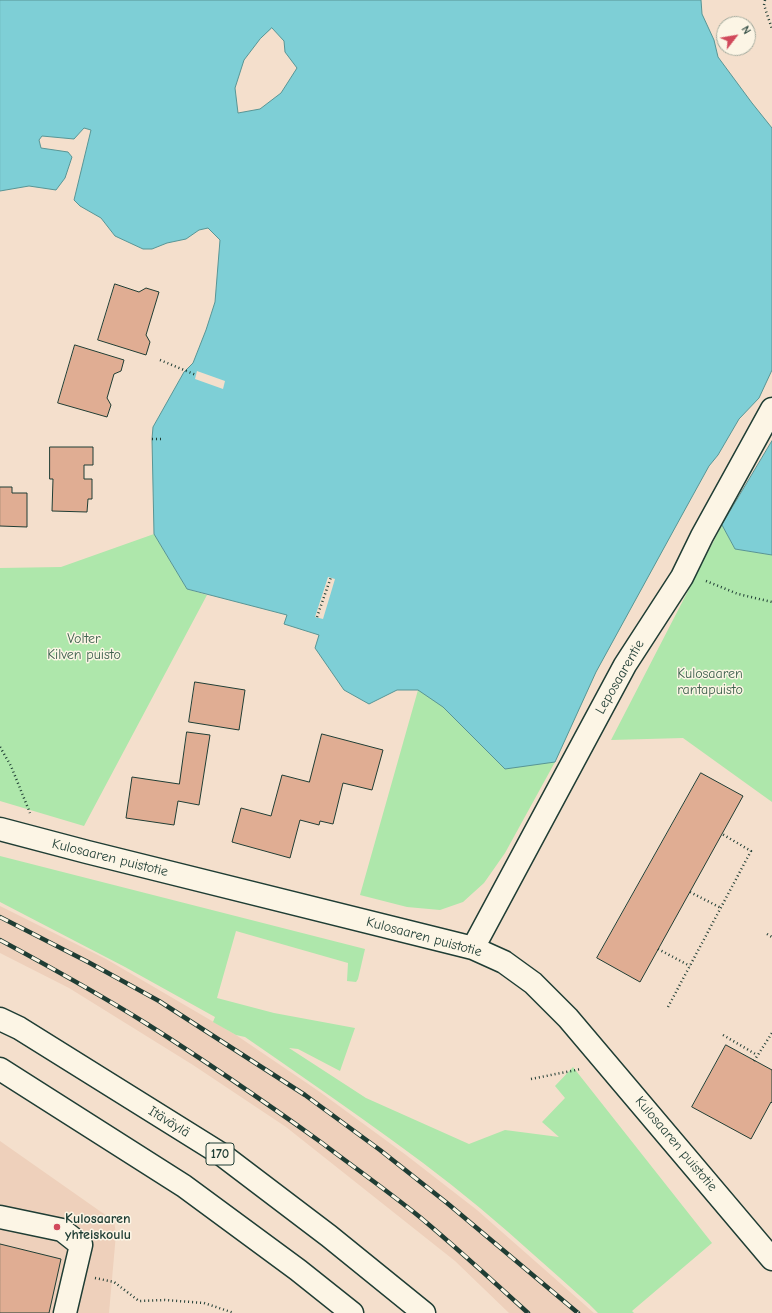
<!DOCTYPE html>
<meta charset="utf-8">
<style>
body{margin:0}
#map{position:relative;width:772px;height:1313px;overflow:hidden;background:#f4dfcc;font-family:"Comic Neue",sans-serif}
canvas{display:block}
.north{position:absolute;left:716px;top:16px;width:40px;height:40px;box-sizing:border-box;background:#fcf5e5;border:1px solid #a4ab9e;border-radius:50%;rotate:59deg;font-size:11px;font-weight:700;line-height:16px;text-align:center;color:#1f3d34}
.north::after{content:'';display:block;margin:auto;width:14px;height:18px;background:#d1495b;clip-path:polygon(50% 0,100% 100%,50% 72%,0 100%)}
</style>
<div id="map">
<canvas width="772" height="1313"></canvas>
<div class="north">N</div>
</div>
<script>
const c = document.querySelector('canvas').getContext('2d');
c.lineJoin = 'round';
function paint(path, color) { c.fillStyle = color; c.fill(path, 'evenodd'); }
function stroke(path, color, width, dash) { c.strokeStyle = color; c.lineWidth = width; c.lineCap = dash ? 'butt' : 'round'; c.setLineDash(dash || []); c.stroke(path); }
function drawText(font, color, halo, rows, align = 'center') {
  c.font = font + ' "Comic Neue",sans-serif'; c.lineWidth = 3; c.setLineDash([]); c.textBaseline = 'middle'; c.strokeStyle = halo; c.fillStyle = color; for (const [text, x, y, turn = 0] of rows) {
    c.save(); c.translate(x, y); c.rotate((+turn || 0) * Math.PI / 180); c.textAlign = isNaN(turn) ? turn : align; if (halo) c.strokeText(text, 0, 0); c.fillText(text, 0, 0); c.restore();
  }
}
const built = new Path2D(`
 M0,906L106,959L236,1035L320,1092L406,1155L477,1210L594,1313H509L455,1261L286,1127L193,1065L69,988L0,953Z
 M0,1141L114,1221L116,1234L109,1313H0Z`);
const green = new Path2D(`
 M695,490L682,515L596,672L555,762L505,853L484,883L463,902L440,910L407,907L360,895L418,690Z
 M722,525L735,549L772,555V802L683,738L611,740Z
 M154,534L187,589L207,595L84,826L0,801V568L61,567Z
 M0,856L365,949L358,979L356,982L347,981L348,963L236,931L217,998L274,1013L355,1028L340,1071L298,1049L289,1048L366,1098L469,1144L505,1130L559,1137L542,1122L565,1098L555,1086L573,1067L712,1243L632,1311L634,1313H598L589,1304C553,1272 517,1239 480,1208C405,1146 324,1092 245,1037L236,1035L213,1022L215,1017L125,967L0,902Z`);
const water = new Path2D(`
 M0,0H701L702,14L714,40L718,57L752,103L772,128V370L759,398L739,419L718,455L709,466L682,515L596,672L555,762L505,769L443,707L418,690H397L369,704L344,690L315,648L319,635L284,624L287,615L187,589L154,534L152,439L153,427L184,372L193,363L206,330L215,302L220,240L208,228L199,230L186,239L167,243L152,249H143L115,236L101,218L80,206L74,200L91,130L84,128L74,139L42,136L39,140L41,148L68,152L72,157L65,178L56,190L29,186L0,191ZM272,28L284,41L285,52L297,68L281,93L260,109L238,113L235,88L244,60L260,39Z
 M772,441V555L735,549L722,525Z`);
const pier = new Path2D(`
 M197,371L225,381L223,389L195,379Z
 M328,577L335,579L323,619L315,617Z`);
const building = new Path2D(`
 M115,284L139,292L146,288L159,292L146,335L150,342L146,355L98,340Z
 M75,345L124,360L121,371L114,374L107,398L111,405L107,417L58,403Z
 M50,447H93V465H84V479H92V499H88L87,512L52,511L53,479H50Z
 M0,487H12V493H27V527L0,526Z
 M195,682L245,690L239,730L189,722Z
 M187,732L210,735L199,805L178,801L174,825L126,818L132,777L179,784Z
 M322,734L383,750L372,790L343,783L333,824L320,821L319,825L300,820L290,858L232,842L241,808L271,816L282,775L309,782Z
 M701,773L743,796L640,982L597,958Z
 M726,1045L772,1070V1103L771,1102L751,1139L692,1107Z
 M0,1244L61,1259L49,1313H0Z`);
const path = new Path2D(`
 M765,0L764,5L772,29
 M160,360L196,375
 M152,439H162
 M706,581L738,594L772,602
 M317,617L331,577
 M0,747L11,766L30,813
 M690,892L721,908
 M767,934L772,937
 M658,949L690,966
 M668,1007L751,851L722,834
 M723,1035L757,1055
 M754,1061L772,1033
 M531,1079L581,1069
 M95,1278L114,1282L139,1301L165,1300L204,1303L234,1313`);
const minor = new Path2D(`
 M0,829L87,852L473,948L504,962L533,983L568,1018L772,1259
 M473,948L625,665L682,577L702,536L772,409
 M0,1217L62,1230L81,1245L65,1313`);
const highway = new Path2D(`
 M0,1019L19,1028L221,1154L329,1236L424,1313
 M0,1069L184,1186L298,1270L352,1313`);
const rail = new Path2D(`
 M0,917L88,962L159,1001L305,1095L380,1150L447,1203L578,1313
 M0,940C50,967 99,994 147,1024C207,1062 265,1102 322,1143C355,1168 389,1192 421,1218C458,1249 493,1281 528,1313`);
const markers = [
 [57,1227,4,"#d1495b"]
];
const shields = [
 [220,1154,28]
];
const shieldNames = [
 ["170",220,1154]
];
const parkNames = [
 ["Volter",84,639],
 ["Kilven puisto",84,655],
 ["Kulosaaren",710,674],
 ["rantapuisto",710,690]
];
const streetNames = [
 ["Leposaarentie",620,677,-60],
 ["Kulosaaren puistotie",110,858,14],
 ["Kulosaaren puistotie",424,937,15],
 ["Itäväylä",169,1122,32],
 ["Kulosaaren puistotie",676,1144,50]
];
const poiNames = [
 ["Kulosaaren",65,1219],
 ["yhteiskoulu",65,1235]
];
paint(built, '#eed0bb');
paint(green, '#aee7ab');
paint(water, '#7ecfd6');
stroke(water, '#589595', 1);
paint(pier, '#f4dfcc');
paint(building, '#e0ad93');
stroke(building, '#1f3d34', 1);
stroke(minor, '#1f3d34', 25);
stroke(highway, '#1f3d34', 25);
stroke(path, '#1f3d34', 2.5, [1, 3]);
stroke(minor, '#fcf5e5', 22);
stroke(highway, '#fcf5e5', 22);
stroke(rail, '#1f3d34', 4.5);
stroke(rail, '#fcf5e5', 3, [9]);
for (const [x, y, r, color] of markers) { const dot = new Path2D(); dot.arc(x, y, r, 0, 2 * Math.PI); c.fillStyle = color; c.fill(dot); stroke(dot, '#fcf5e5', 1.5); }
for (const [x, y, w] of shields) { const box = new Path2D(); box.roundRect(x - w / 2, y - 11, w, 22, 3); c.fillStyle = '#fcf5e5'; c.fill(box); stroke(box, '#1f3d34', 1); }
drawText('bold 13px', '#1f3d34', null, shieldNames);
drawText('14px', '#3c5f4c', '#fcf5e5', parkNames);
drawText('14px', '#1f3d34', '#fcf5e5', streetNames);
drawText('bold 14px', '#1f3d34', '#fcf5e5', poiNames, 'left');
</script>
